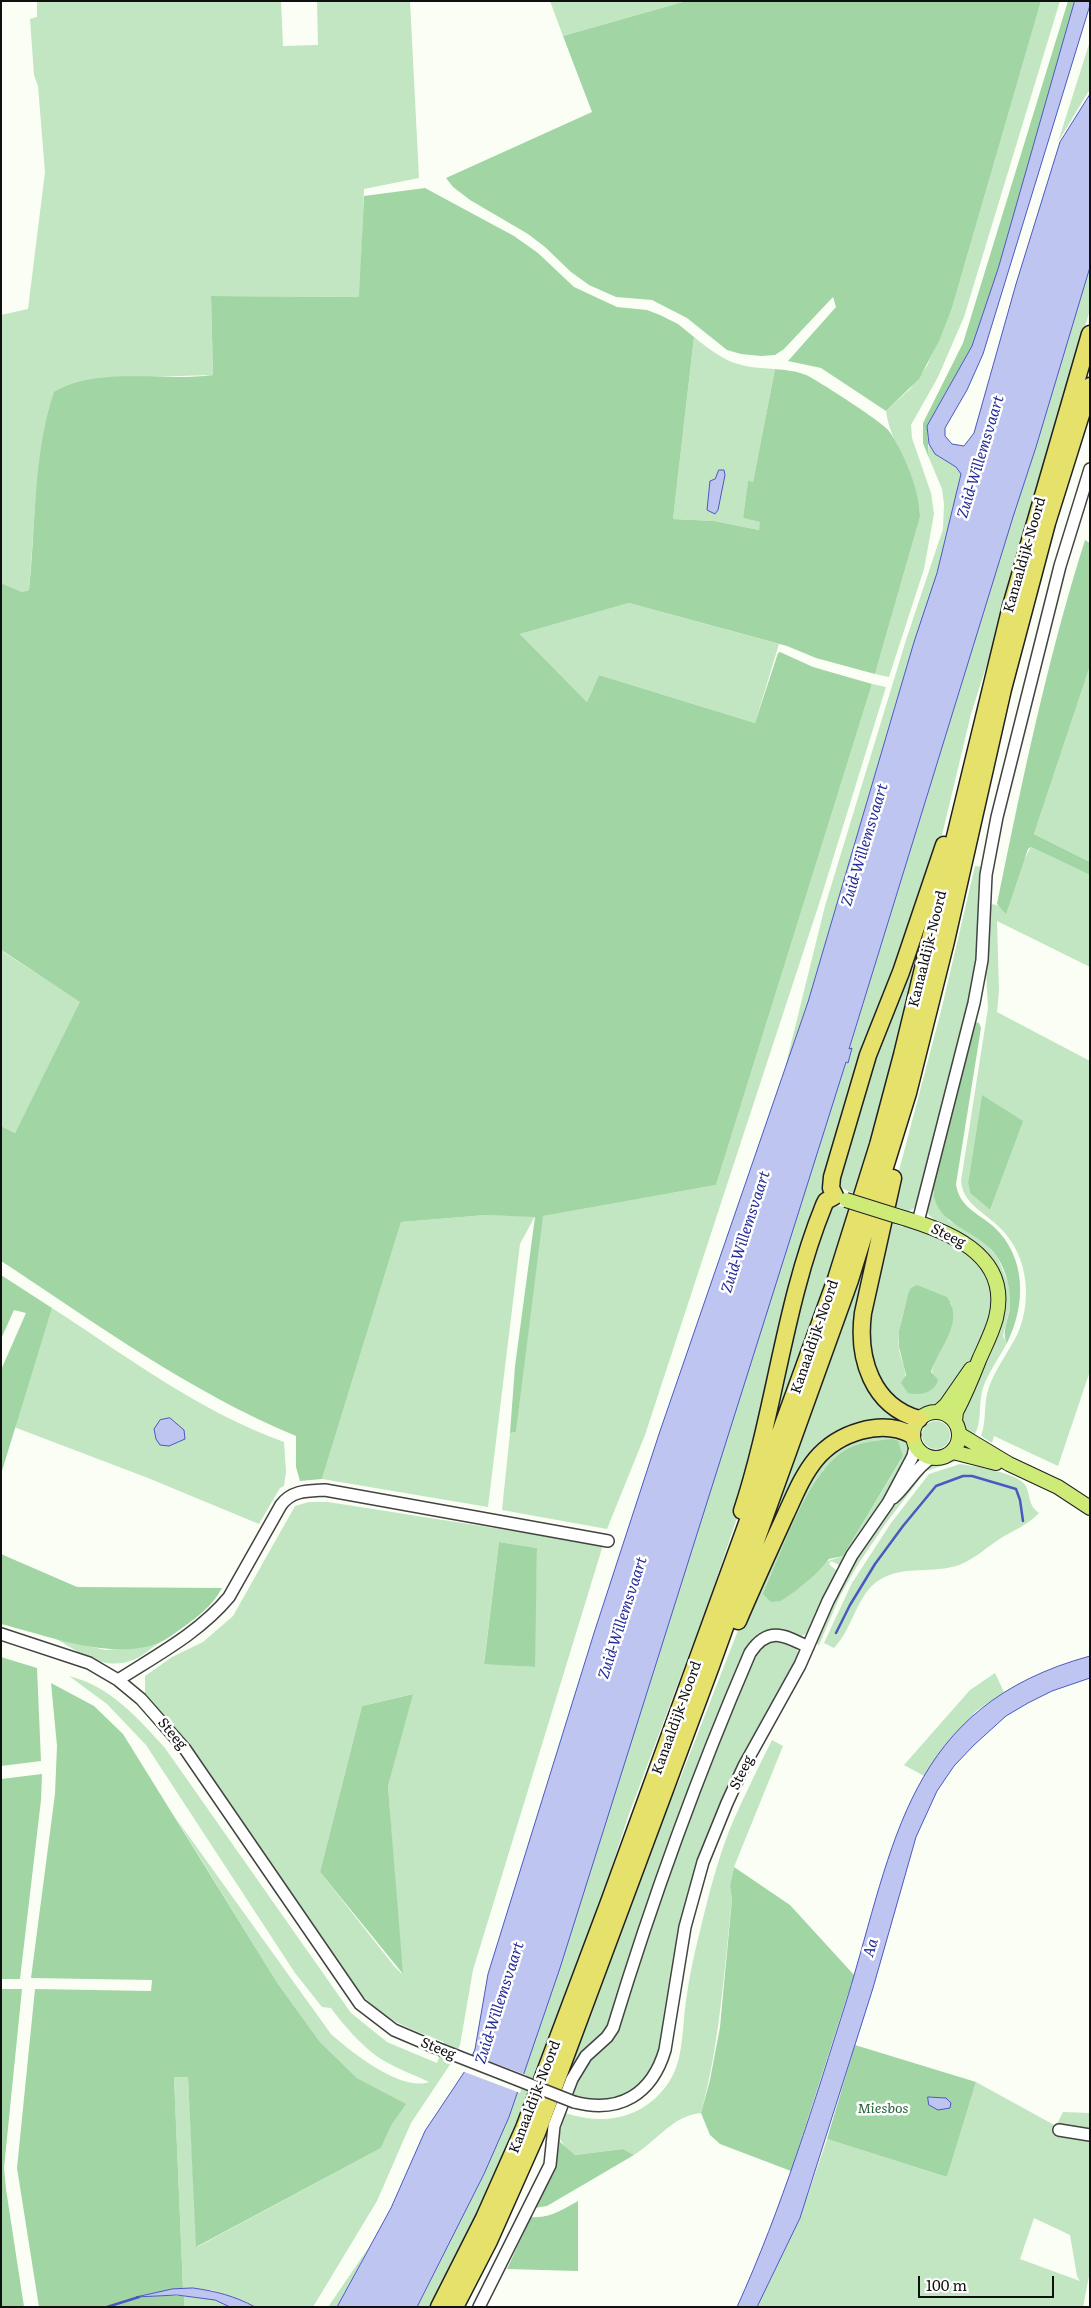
<!DOCTYPE html>
<style>
body{margin:0}
#map{position:relative;width:1091px;height:2308px;overflow:hidden;background:#fbfef5;font-family:Literata,serif}
canvas{display:block}
.frame{position:absolute;inset:0;border:2px solid #101010;pointer-events:none}
.scale{position:absolute;left:918px;top:2276px;width:136px;height:22px;box-sizing:border-box;border:2px solid #101010;border-top:0;padding-left:6px;font-size:15px;line-height:18px;white-space:nowrap;color:#101010;-webkit-text-stroke:4px #fff;paint-order:stroke}
</style>
<div id="map">
<canvas width="1091" height="2308"></canvas>
<div class="frame"></div>
<div class="scale">100 m</div>
</div>
<script>
const c = document.querySelector('canvas').getContext('2d');
c.lineJoin = 'round';
function paint(path, color) { c.fillStyle = color; c.fill(path, 'evenodd'); }
function stroke(path, color, width, dash) { c.strokeStyle = color; c.lineWidth = width; c.lineCap = dash ? 'butt' : 'round'; c.setLineDash(dash || []); c.stroke(path); }
function drawText(font, color, halo, rows, align = 'center') {
  c.font = font + ' Literata,serif'; c.lineWidth = 5; c.setLineDash([]); c.textBaseline = 'middle'; c.strokeStyle = halo; c.fillStyle = color; for (const [text, x, y, turn = 0] of rows) {
    c.save(); c.translate(x, y); c.rotate((+turn || 0) * Math.PI / 180); c.textAlign = isNaN(turn) ? turn : align; if (halo) c.strokeText(text, 0, 0); c.fillText(text, 0, 0); c.restore();
  }
}
const green = new Path2D(`
 M37,1H281L283,46L318,45L317,1H410L419,178L364,189L360,297L211,296L213,375L111,378L36,495L29,590L22,592L1,583V315L28,309L45,172L38,86L34,75L30,19L37,17Z
 M550,1H686L563,36Z
 M1041,1H1060L964,317L938,377L911,425L912,438L931,493L934,514L924,569L889,677L875,674L920,517C920,480 891,448 886,411L910,389L927,366L952,308Z
 M1090,41V89L1058,142Z
 M1090,267V310L1026,521L995,639L971,714L942,835L889,990L739,1512L710,1598L629,1814L593,1924L517,2127L462,2252L431,2307H417L484,2174L509,2117L560,1968L846,1061L848,1063L852,1049L849,1050L1013,517L1036,447Z
 M694,337C725,362 735,367 775,369L753,482H748L743,518L761,522L759,530L714,521L673,519Z
 M929,444L935,454L956,467L961,474L937,573L914,642L808,1002L784,1072L825,906L906,640L943,529L944,504L942,489L929,458Z
 M629,603L779,644L755,723L599,675L587,702L520,634Z
 M1090,666V862L1034,834Z
 M872,684L886,687L819,904L645,1435L607,1529L502,1510L510,1433L516,1432L542,1216L716,1185Z
 M1031,847L1090,875V967L997,921L999,991L997,1012L1090,1061V1371L1058,1466L994,1436L992,1443L981,1436C987,1420 983,1403 989,1387C996,1368 1009,1351 1018,1333C1032,1300 1028,1259 1004,1232C989,1214 963,1206 961,1181L988,1008L985,953L987,909L993,904L999,906ZM982,1096L1022,1121L990,1210L970,1193L968,1183Z
 M975,866L985,867L975,981L916,1207L909,1211L890,1205L942,1007Z
 M933,908L857,1195L841,1188L840,1190L837,1186L886,1015Z
 M2,951L81,1002L15,1133L1,1126Z
 M931,1184L933,1186V1193L949,1221L973,1234L986,1244L998,1258L1008,1283L1010,1294V1307L1003,1336L1007,1343C999,1358 988,1373 983,1388C977,1409 984,1420 972,1440L965,1434L960,1414L1003,1318L1005,1297L998,1269L983,1249L969,1238L938,1223L929,1215L926,1208Z
 M836,1203V1205L852,1209L753,1493L824,1213Z
 M883,1203L861,1359L912,1422L909,1428L831,1441L744,1595L814,1405Z
 M486,1215L535,1216L520,1244L488,1507L322,1479L401,1222Z
 M886,1220L902,1227L906,1225C930,1233 957,1240 975,1259C1008,1294 984,1340 962,1375C955,1385 950,1397 939,1405C934,1409 924,1410 918,1412L886,1395L865,1339ZM908,1294L951,1303C959,1333 927,1362 933,1376L904,1380C908,1371 900,1359 899,1349C897,1331 904,1312 908,1294Z
 M52,1308C126,1356 200,1412 284,1442L286,1472L284,1486L280,1488L259,1524L148,1478L14,1427Z
 M922 1435a14 14 0 1 1 28 0a14 14 0 1 1-28 0Z
 M868,1433L906,1438L910,1450L878,1511L842,1564L839,1565L831,1561L829,1564L838,1572L808,1633L799,1637H759L607,2031L572,2069H569L656,1831L680,1779L737,1633L787,1517L826,1454ZM901,1460L843,1556L825,1562L815,1575L781,1601L802,1506L824,1469Z
 M956,1457L960,1460L926,1471L886,1523L857,1566L840,1596L819,1645L815,1643C843,1574 879,1519 929,1464L942,1462Z
 M960,1464C974,1466 1019,1473 1026,1486C1031,1498 1028,1505 1039,1513C1027,1526 1013,1530 998,1540C986,1548 973,1560 959,1565C934,1574 905,1565 881,1579C857,1592 853,1629 834,1648L824,1643L852,1583L891,1523L929,1474Z
 M309,1502H328L603,1545L473,1970L460,2045L453,2060L411,2123L377,2201L313,2307H255L244,2301L212,2290L183,2289L174,2077H188L197,2247L381,2148L392,2124L405,2104L357,2078L320,2042L278,1984L175,1817L331,2034C351,2052 401,2092 429,2082C415,2075 400,2070 386,2062C366,2051 344,2026 331,2008L322,2007L295,1973L146,1745L107,1704L69,1676C110,1686 138,1718 165,1748L351,2013L387,2042L437,2063L444,2042C400,2025 383,2020 351,1983L185,1739L145,1696V1676L172,1657L203,1642L233,1616L295,1506ZM499,1542L537,1548L534,1667L484,1663ZM412,1694L388,1786L402,1974L394,1966L320,1872L362,1706Z
 M53,1637L105,1650L134,1648L159,1643C151,1648 142,1657 133,1660C104,1672 77,1651 53,1637Z
 M775,1638L796,1646L799,1657L735,1776L673,1964L657,2060L643,2082L620,2097L593,2100L578,2097L570,2093L579,2071L603,2046L684,1824L758,1646Z
 M995,1673L1004,1692L976,1711L924,1776L904,1765L970,1690Z
 M772,1740L783,1746L734,1867L730,1886L732,1899C724,1971 720,2043 701,2113C672,2116 658,2140 634,2155L623,2149L575,2155C554,2138 559,2138 565,2113C605,2126 644,2119 669,2082C684,2060 682,2027 686,2001C689,1978 694,1954 700,1931C709,1893 719,1854 734,1819C746,1792 759,1766 772,1740Z
 M976,2082L1056,2126L1063,2112L1090,2113V2131L1057,2126L1053,2134L1090,2140V2271L1083,2307H757L800,2218L827,2139L947,2177ZM1034,2218L1070,2235L1077,2276L1080,2281L1020,2259Z
 M369,2247L337,2307H328Z
 M184,2296L215,2300L230,2307H184Z`);
const forest = new Path2D(`
 M686,1H1041L952,308L939,341L919,379L886,411L821,368L788,361L836,307L833,297L784,349L775,355L761,356L741,354L727,350L687,318L652,300L616,297L589,285L571,272L545,247L528,234L470,200L453,187L446,178L592,112L563,36Z
 M1068,1H1075L998,269L972,346L927,426L929,458L923,443V423L963,343Z
 M425,188L514,236L538,253L574,287L617,307L647,310L660,315L678,324L694,337L673,519L714,521L759,530L760,522L743,518L748,481L753,482L775,369C785,370 797,371 806,375C817,380 884,423 889,431C904,453 920,491 920,517L875,674L816,658L787,646L629,603L520,634L587,702L599,675L755,723L778,653L780,652L813,667L872,684L716,1185L543,1216L516,1432L510,1433L515,1366L535,1217L486,1215L401,1222L322,1479L300,1481L296,1467V1436C190,1392 97,1324 1,1261V1126L15,1133L80,1002L3,951L1,953V583L22,592L29,590C36,525 33,454 54,392C99,366 163,382 213,375L211,296L359,297L364,196Z
 M1085,540L1090,543V666L1034,834L1090,862V875L1031,847L1028,849L1006,914L997,904C1022,782 1047,660 1085,540Z
 M975,1022L979,1023L981,1028L956,1184C959,1207 978,1213 993,1226C1027,1257 1026,1305 1007,1343C1001,1332 1009,1319 1010,1306C1011,1290 1006,1271 998,1258C978,1227 933,1228 933,1186L931,1184L973,1024Z
 M982,1095L1023,1121L990,1210L970,1193L968,1183Z
 M1,1275L52,1308L1,1474V1370L26,1313L14,1310L1,1339Z
 M917,1285L947,1297C965,1322 939,1347 931,1372L938,1380C934,1393 920,1396 908,1393L901,1383L906,1375L899,1347V1331L908,1294L911,1288Z
 M892,1439L898,1441L903,1456L843,1556L829,1559L815,1575L794,1592L781,1601L771,1602L763,1594C781,1554 807,1474 844,1451C858,1442 875,1441 892,1439Z
 M499,1542L537,1548L535,1667L484,1664Z
 M1,1554L77,1587L222,1588C213,1605 198,1617 182,1628C175,1633 167,1639 159,1643C111,1661 49,1636 1,1624Z
 M1,1657L37,1668L41,1761L1,1766Z
 M51,1683L94,1706L123,1734L278,1984L320,2042L357,2078L406,2104L392,2124L381,2148L196,2247L188,2077H174L183,2289L140,2296H184V2307H39L17,2168L35,1989L151,1991L152,1980L31,1978L55,1794L57,1746Z
 M413,1694L388,1786L403,1974L320,1872L362,1706Z
 M42,1774L41,1800L20,1979H1V1779Z
 M734,1867L790,1905L854,1975L791,2171L720,2144L710,2135L701,2113L710,2080L720,2027L732,1899L730,1886Z
 M1,1989H22L4,2168L6,2189L24,2307H1Z
 M855,2045L976,2082L947,2177L827,2139Z
 M559,2136L560,2142L575,2155L623,2149L634,2155L547,2206L534,2208L556,2156Z
 M578,2201V2271L507,2269L531,2217C549,2219 564,2209 578,2201Z`);
const water = new Path2D(`
 M1075,1H1090V5L983,354L967,390L945,428V436L952,444L964,446L974,433L1016,284L1060,142L1090,94V267L1036,447L1013,517L849,1049L852,1048L848,1063L846,1062L560,1968L509,2117L484,2174L417,2307H337L391,2208L425,2131L467,2068L475,2049L488,1974L594,1633L659,1434L808,1002L914,642L937,573L961,474L956,467L935,454L929,444L927,426L972,346L998,269Z
 M719,470H724L725,475L718,510L715,514L707,510L710,481L715,479Z
 M170,1418L184,1430L185,1439L169,1446L160,1445L156,1439L154,1429L160,1420Z
 M1090,1656V1678L1052,1691L1028,1703L1006,1716L974,1745L954,1766L937,1791L916,1837L873,1988L800,2218L757,2307H737C782,2208 814,2103 847,1999C895,1843 906,1706 1090,1656Z
 M928,2097L946,2098L951,2103L950,2108L938,2110L929,2105Z
 M193,2288C215,2291 235,2296 255,2307H230L215,2300L177,2295L136,2297L172,2289Z`);
const pier = new Path2D(`
 M470,2054L526,2075L520,2093L462,2071Z`);
const stream = new Path2D(`
 M836,1633L850,1605L875,1564L903,1526L936,1486L963,1476H972L1016,1489L1020,1500L1023,1521
 M107,2307L139,2297`);
const minor = new Path2D(`
 M918,1222L974,1003L982,960L986,875L997,817L1060,566L1090,469
 M893,1498C907,1486 915,1468 931,1458
 M1,1634L89,1663L118,1680L141,1699L185,1749L360,2004L394,2030L434,2047
 M118,1680C157,1655 199,1633 229,1597L281,1505C292,1490 308,1491 325,1490L608,1541
 M574,2102C620,2114 652,2094 665,2050L685,1927L703,1862L727,1803L744,1766L800,1665L828,1601L852,1555L888,1503L913,1456L915,1446
 M1059,2130L1090,2135
 M479,2307L550,2165L554,2126L572,2079L586,2056L607,2037L613,2028C652,1900 697,1776 750,1653C768,1626 784,1635 808,1647`);
const major = new Path2D(`
 M897,1216C945,1230 1012,1253 996,1318C992,1333 985,1346 979,1360C972,1378 965,1395 956,1412L955,1421
 M913 1435a23 23 0 1 1 46 0a23 23 0 1 1-46 0Z
 M938,1412L946,1405L971,1369
 M959,1434L1009,1464L1058,1487L1090,1508
 M953,1452L996,1463`);
const highway = new Path2D(`
 M893,1178L863,1313C857,1358 872,1406 919,1419
 M742,1511C775,1411 784,1303 824,1205L826,1201L835,1196L831,1188L832,1177L868,1055L901,972L944,845
 M738,1621C753,1586 769,1551 785,1516C794,1497 802,1476 816,1459C838,1433 881,1418 912,1435
 M439,2307L484,2218L524,2128L609,1902L836,1279L878,1145L902,1055L1011,606L1090,334
 M455,2307L489,2241L537,2133L711,1666L850,1280L908,1093L946,941L1003,689L1047,523L1090,386`);
const minorBridge = new Path2D(`
 M434,2047L574,2102`);
const majorBridge = new Path2D(`
 M846,1200L897,1216`);
const streetNames = [
 ["Kanaaldijk-Noord",1025,555,-74],
 ["Kanaaldijk-Noord",928,949,-76],
 ["Steeg",948,1236,26],
 ["Kanaaldijk-Noord",815,1337,-71],
 ["Kanaaldijk-Noord",677,1718,-70],
 ["Steeg",172,1734,50],
 ["Steeg",742,1773,-64],
 ["Steeg",438,2049,22],
 ["Kanaaldijk-Noord",535,2097,-69]
];
const parkNames = [
 ["Miesbos",883,2109]
];
const waterNames = [
 ["Zuid-Willemsvaart",981,457,-73],
 ["Zuid-Willemsvaart",865,845,-73],
 ["Zuid-Willemsvaart",746,1232,-72],
 ["Zuid-Willemsvaart",623,1618,-72],
 ["Aa",871,1948,-73],
 ["Zuid-Willemsvaart",500,2003,-72]
];
paint(green, '#c1e6c1');
paint(forest, '#a1d5a4');
paint(water, '#bec5f1');
stroke(water, '#4c58c1', 1);
paint(pier, '#fbfef5');
stroke(stream, '#4c58c1', 2.5);
stroke(minor, '#434343', 14);
stroke(major, '#212121', 16);
stroke(highway, '#212121', 19);
stroke(minor, '#fff', 11);
stroke(major, '#ceeb78', 14);
stroke(highway, '#e6e16b', 16);
stroke(minorBridge, '#434343', 14, []);
stroke(majorBridge, '#212121', 16, []);
stroke(minorBridge, '#fff', 11);
stroke(majorBridge, '#ceeb78', 14);
drawText('14px', '#101010', '#fff', streetNames);
drawText('italic 14px', '#266338', '#fff', parkNames);
drawText('italic 15px', '#252c97', '#fff', waterNames);
</script>
